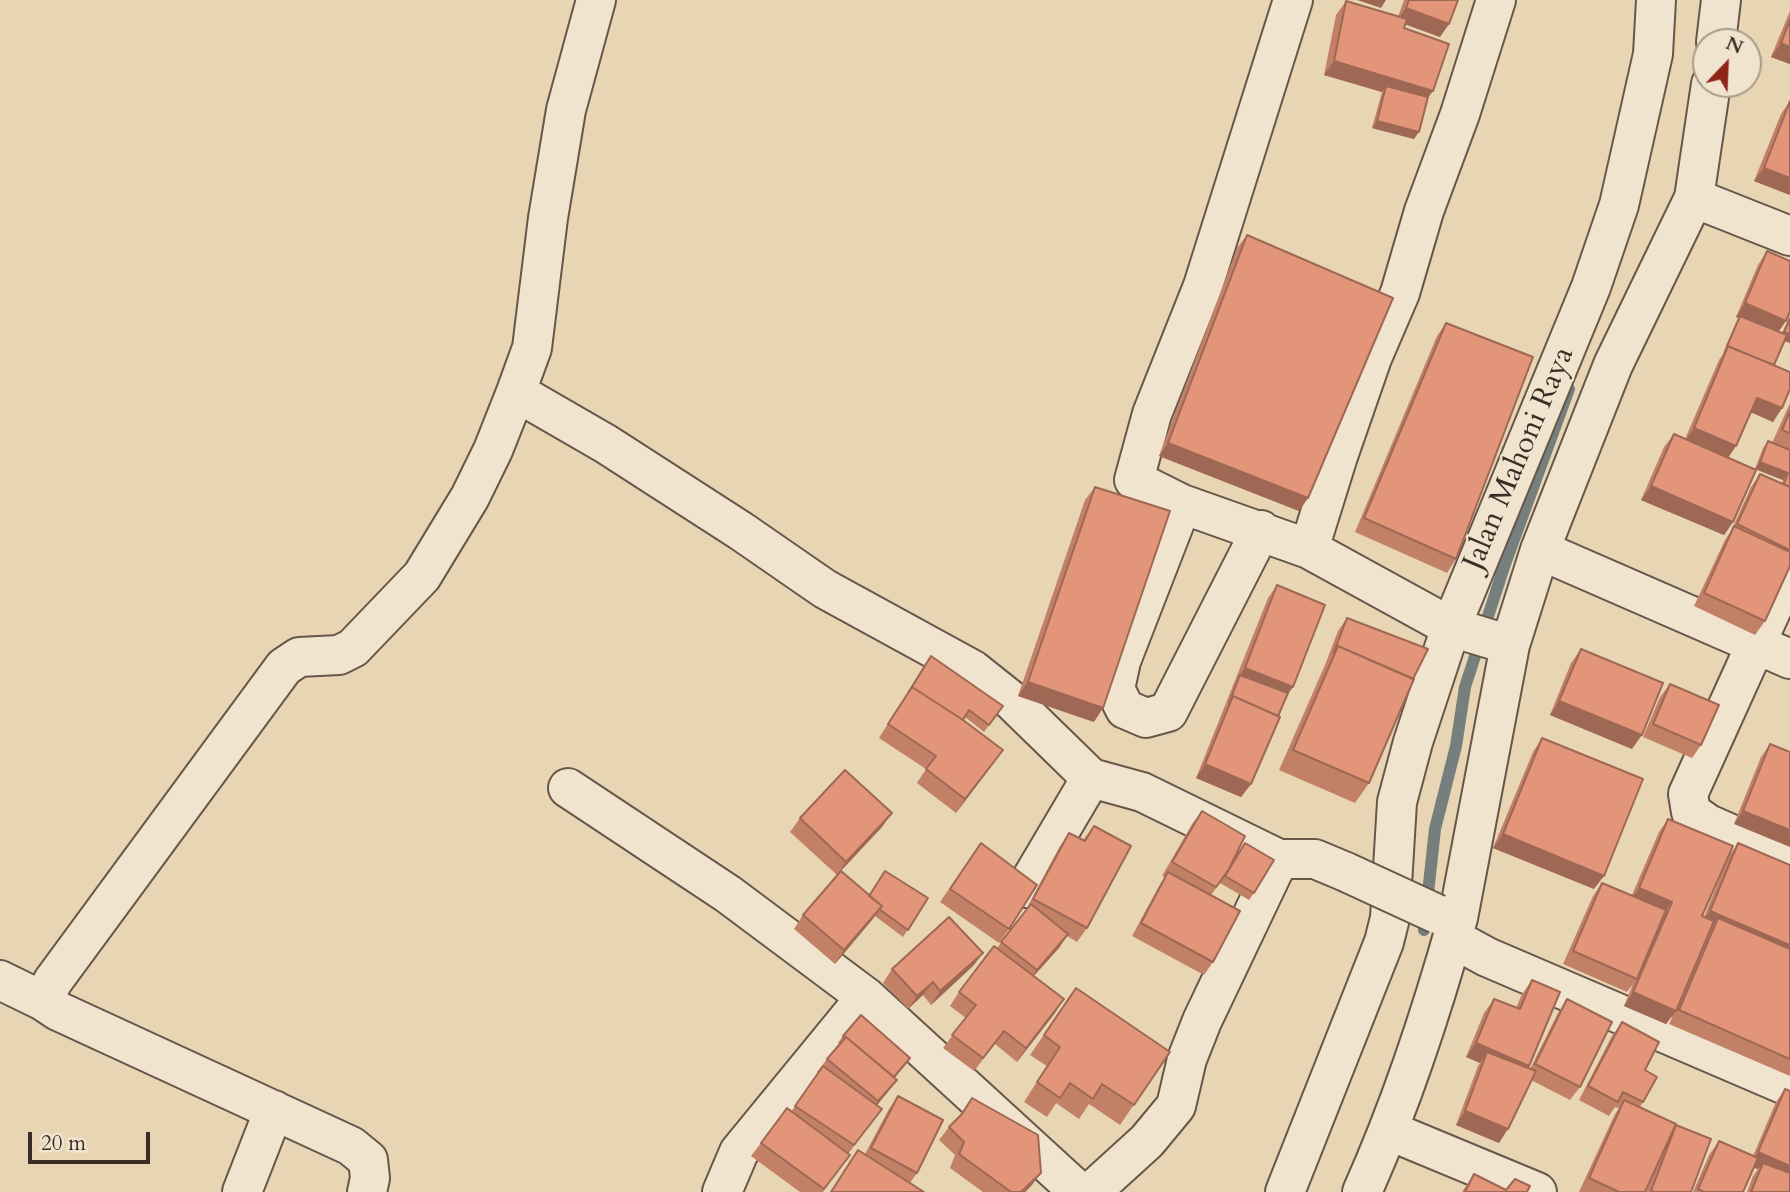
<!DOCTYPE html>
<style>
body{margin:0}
#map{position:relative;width:1790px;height:1192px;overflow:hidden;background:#e8d5b4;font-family:Cardo,serif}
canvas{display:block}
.north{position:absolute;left:1692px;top:28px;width:70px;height:70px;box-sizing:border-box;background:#f0e4ce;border:2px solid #a79b8b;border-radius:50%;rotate:23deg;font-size:19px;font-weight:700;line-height:28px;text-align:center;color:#3a2d26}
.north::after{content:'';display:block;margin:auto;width:24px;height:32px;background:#8f2418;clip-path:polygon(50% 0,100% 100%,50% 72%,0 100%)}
.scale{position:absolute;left:28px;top:1132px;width:122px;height:32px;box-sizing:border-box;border:4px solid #3a2d26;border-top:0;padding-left:9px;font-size:21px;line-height:24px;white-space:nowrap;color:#3a2d26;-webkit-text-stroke:5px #f0e4ce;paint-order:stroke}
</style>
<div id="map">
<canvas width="1790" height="1192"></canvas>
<div class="north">N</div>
<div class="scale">20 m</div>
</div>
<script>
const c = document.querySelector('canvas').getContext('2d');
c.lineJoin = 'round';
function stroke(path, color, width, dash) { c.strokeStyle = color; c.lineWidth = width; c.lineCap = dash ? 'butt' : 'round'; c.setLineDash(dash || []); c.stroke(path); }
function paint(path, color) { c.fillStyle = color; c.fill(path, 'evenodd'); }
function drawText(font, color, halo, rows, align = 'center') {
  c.font = font + ' Cardo,serif'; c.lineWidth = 5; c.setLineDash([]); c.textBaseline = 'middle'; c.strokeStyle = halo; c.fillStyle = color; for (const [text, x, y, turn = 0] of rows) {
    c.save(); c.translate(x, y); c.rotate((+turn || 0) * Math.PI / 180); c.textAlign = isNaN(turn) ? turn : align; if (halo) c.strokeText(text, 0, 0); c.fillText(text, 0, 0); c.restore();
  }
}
const stream = new Path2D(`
 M1424,930L1435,829L1456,746L1465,687L1505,564L1569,389`);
const street = new Path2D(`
 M1293,0L1203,286L1152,414L1134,480L1182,504L1309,549L1451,627L1510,645
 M1716,42L1721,0
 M1694,198L1790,236
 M516,392L606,444L741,531L825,589L973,670L1012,701L1091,778L1142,792L1279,859H1315L1346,872
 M1182,504L1121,661L1115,689L1125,709L1146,718L1168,712L1261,530
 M1309,549L1338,456L1372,358L1400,293L1424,211L1460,114L1496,0
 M1540,550L1790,659
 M1790,569L1688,794L1691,812L1708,824L1790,860
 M568,788L728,894L866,997L1079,1192
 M1026,888L1091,778
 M1452,938L1487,957L1790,1087
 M0,980L43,1001
 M1390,1131L1537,1192
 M242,1192L274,1110
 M367,1192L370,1178L368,1160L351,1146L58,1011L43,1001L53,981L284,667L299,657L339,655L353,648L422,576L470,497L493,450L516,392L532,348L548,218L566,110L596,0
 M722,1192L739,1152L866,997
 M1091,1192L1147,1141L1176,1106L1187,1059L1202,1021L1279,859
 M1285,1192L1384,942L1390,918L1397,802L1413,742L1451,627L1591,287L1619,205L1653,54L1656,0
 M1362,1192C1402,1103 1432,1011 1458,918L1510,645L1540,550L1613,365L1694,198L1711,84`);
const streetBridge = new Path2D(`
 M1346,872L1437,914`);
const wall = new Path2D(`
 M1404,0H1458L1440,37L1405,24L1404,28L1433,91L1428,97L1414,139L1372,128L1382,92L1324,75L1336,15L1346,1L1398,17Z
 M1790,11V64L1771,57Z
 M1790,101V195L1754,181L1781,114Z
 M1247,235L1308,498L1299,511L1159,456L1237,248Z
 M1767,251L1778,332L1782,333L1790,315V343L1784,341L1774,365L1782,408L1773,422L1751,412L1736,446L1728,458L1733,522L1724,535L1641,500L1664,447L1674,434L1685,439L1719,360L1723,354V353L1736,323L1739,318L1736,317L1758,265Z
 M1446,323L1456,559L1447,573L1355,532L1437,336Z
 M1790,403V566L1765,621L1755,635L1694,606L1725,540L1731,531L1751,487L1760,474L1782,483L1783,480L1755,469L1763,448L1768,441L1772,443Z
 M1095,487L1094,722L1018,696L1085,500Z
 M1277,585L1293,687L1288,694L1251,784L1241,797L1196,778L1268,598Z
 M1347,618L1413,679L1369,783L1355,803L1279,770L1325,665L1338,631Z
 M1581,649L1632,749L1550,715L1571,663Z
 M926,663L1003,706L984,732L965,717L963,720L993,764L956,813L917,783L926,769L879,738Z
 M1670,684L1701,745L1692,758L1643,737L1660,697Z
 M1542,738L1594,889L1493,848L1533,752Z
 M1770,744L1790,752L1734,824L1761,757Z
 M1202,811L1234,860L1254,893L1249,900L1220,883L1211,895L1213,962L1204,975L1132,936L1159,886L1165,877L1162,876L1192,824Z
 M800,818L882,827L837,875L790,832Z
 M1668,819L1702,916L1704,917L1729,856L1738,843L1790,865V1076L1669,1024L1674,1013L1666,1024L1624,1006L1633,984L1627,992L1563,964L1593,896L1602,883L1632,895L1659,832Z
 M1094,826L1087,928L1077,942L1067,936L1059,948L1034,976L1055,1013L1017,1062L995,1044L974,1071L943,1048L966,1018L950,1006L959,992L997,948L1024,913L1060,846L1069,833L1083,840Z
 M981,843L1009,929L999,943L940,902Z
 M869,895L928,898L903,937L875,916L835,964L794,929L803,915Z
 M983,953L973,966L931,1005L923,995L908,1009L883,983L892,969Z
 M1532,980L1529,1066L1528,1068L1530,1069L1558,1013L1567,999L1580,1087L1570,1100L1531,1080L1499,1143L1456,1125L1478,1066L1480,1063L1466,1057L1484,1013L1494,999L1516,1008L1522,994Z
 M1076,988L1170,1052L1120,1125L1089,1104L1079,1119L1056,1103L1047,1117L1024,1102L1047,1066L1030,1055Z
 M1622,1022L1645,1070L1643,1102L1640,1107L1672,1132L1676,1125L1691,1192H1646L1656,1168L1645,1192H1579L1615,1114L1619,1108L1615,1107L1609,1116L1579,1100L1612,1036Z
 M843,1036L905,1065L894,1078L897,1080L877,1105L882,1109L848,1154L823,1192H800L751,1156L761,1143L791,1112L819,1073L817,1072L827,1059L839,1044L838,1043Z
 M1785,1089L1790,1192H1747L1753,1176L1758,1169L1754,1168L1743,1192H1693L1709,1155L1719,1141L1753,1156L1776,1102Z
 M898,1096L917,1173L910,1183L924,1192H831L858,1150L865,1154L889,1109Z
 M972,1098L1041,1173L1031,1186L1025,1192H983L950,1168L955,1155L939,1140L949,1127L959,1116Z
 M1474,1174L1506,1190L1527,1192H1462Z`);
const shadedWall = new Path2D(`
 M1357,0H1386L1381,8Z
 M1406,8L1449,24L1440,37L1396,21Z
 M1781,43L1790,47V64L1771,57Z
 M1334,61L1433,91L1423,104L1386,86L1382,92L1324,75Z
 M1377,121L1419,132L1414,139L1372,128Z
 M1764,168L1790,178V195L1754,181Z
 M1745,303L1786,321L1777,334L1736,317Z
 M1784,332L1790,334V343L1780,339Z
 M1757,398L1782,408L1773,422L1748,411Z
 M1694,428L1736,446L1727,459L1684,442Z
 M1168,443L1308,498L1299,511L1159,456Z
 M1760,462L1788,473L1783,480L1755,469Z
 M1651,486L1733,522L1724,535L1641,500Z
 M1245,668L1293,687L1283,700L1240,675Z
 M1028,682L1103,708L1094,722L1018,696Z
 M1559,701L1642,735L1632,749L1550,715Z
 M1003,750L993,764L956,813L965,799Z
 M1205,764L1251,784L1241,797L1196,778Z
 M1743,811L1790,830V847L1734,824Z
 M892,813L882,827L837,875L846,862Z
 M1503,834L1604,876L1594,889L1493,848Z
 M1639,888L1672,902L1662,915L1630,901Z
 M882,906L872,920L835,964L844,950Z
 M1710,911L1790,945V962L1718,918L1710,929L1700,925Z
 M1068,934L1059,948L1027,983L1037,970Z
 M983,953L973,966L931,1005L940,991Z
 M933,982L923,995L908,1009L917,996Z
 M1633,992L1676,1011L1666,1024L1624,1006Z
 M1064,999L1055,1013L1017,1062L1026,1048Z
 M1476,1043L1529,1066L1520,1079L1487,1052L1480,1063L1466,1057Z
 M897,1080L887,1093L869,1115L878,1101Z
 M1465,1111L1508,1129L1499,1143L1456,1125Z
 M1758,1152L1790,1166V1183L1763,1163L1758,1169L1749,1166Z
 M1041,1173L1031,1186L1025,1192H1021Z`);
const building = new Path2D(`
 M1409,0H1458L1449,24L1406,8Z
 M1346,1L1407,19L1404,28L1449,44L1433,91L1334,61Z
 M1790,20V47L1781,43Z
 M1386,86L1428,97L1419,132L1377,121Z
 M1790,101V178L1764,168Z
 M1247,235L1393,298L1308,498L1168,443Z
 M1767,251L1790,261V311L1786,321L1745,303Z
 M1740,316L1787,335L1774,365L1727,346Z
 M1790,319V334L1784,332Z
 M1446,323L1533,357L1456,559L1364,518Z
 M1728,346L1790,372V389L1782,408L1757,398L1736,446L1694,428Z
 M1790,411V433L1782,430Z
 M1674,434L1756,470L1733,522L1651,486Z
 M1768,441L1790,450V487L1784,484L1788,473L1760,462Z
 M1760,474L1790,487V550L1737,524Z
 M1095,487L1170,511L1103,708L1028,682Z
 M1734,526L1790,552V566L1765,621L1704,593Z
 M1277,585L1325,605L1293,687L1245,668Z
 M1347,618L1428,649L1413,679L1338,646L1334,652Z
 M1338,646L1414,679L1369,783L1293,750Z
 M1581,649L1663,683L1642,735L1559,701Z
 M931,656L1003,706L989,725L969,710L963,720L912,687L908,693Z
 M1240,675L1288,693L1278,716L1233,696L1229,703Z
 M1670,684L1719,705L1701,745L1653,724Z
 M912,687L963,720L1003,750L965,799L926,769L936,756L888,724Z
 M1233,696L1280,717L1251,784L1205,764Z
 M1542,738L1643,779L1604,876L1503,834Z
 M1770,744L1790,752V830L1743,811Z
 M845,770L892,813L846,862L800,818Z
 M1202,811L1245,836L1229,869L1216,887L1172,862Z
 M1668,819L1733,846L1702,916L1714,921L1676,1011L1633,992L1672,902L1639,888Z
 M1094,826L1131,846L1087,928L1033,899L1069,833L1085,841Z
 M981,843L1037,885L1009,929L950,889Z
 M1245,843L1274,860L1254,893L1225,876Z
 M1738,843L1790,865V945L1710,911Z
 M841,871L882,906L844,950L803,915Z
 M885,871L928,898L908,930L879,909L882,906L869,896Z
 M1168,872L1240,911L1213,962L1141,923Z
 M1602,883L1666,910L1637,979L1573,951Z
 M1031,904L1068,934L1037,970L1001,942Z
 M949,917L983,953L940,991L933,982L917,996L892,969Z
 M1718,918L1790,949V1059L1679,1010Z
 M994,946L1064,999L1026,1048L1004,1031L983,1058L952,1035L976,1005L959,992Z
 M1532,980L1560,992L1529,1066L1476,1043L1494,999L1520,1009Z
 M1076,988L1170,1052L1134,1105L1102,1084L1093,1099L1070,1083L1060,1098L1037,1082L1060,1047L1044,1035Z
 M1567,999L1612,1022L1580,1087L1535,1064Z
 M861,1015L910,1058L894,1077L846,1037L844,1038L843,1036Z
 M1622,1022L1659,1042L1645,1070L1657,1077L1643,1102L1623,1092L1618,1102L1588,1086Z
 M846,1037L897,1080L878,1101L827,1059Z
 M1487,1052L1536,1071L1508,1129L1465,1111Z
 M823,1066L882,1109L854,1145L795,1106Z
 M1785,1089L1790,1091V1166L1758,1152Z
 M898,1096L943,1120L917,1173L871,1148Z
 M972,1098L1038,1135L1041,1173L1021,1192H1011L959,1154L964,1142L949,1127L962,1114Z
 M1624,1100L1676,1124L1645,1192H1619L1589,1178Z
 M787,1108L850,1155L824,1189L761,1143Z
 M1676,1125L1711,1139L1691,1192H1654L1651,1191Z
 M1719,1141L1758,1158L1743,1192H1704L1698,1189Z
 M858,1150L924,1192H831Z
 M1763,1163L1790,1173V1192H1751Z
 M1474,1174L1506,1190L1515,1179L1530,1186L1527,1192H1465Z`);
const streetNames = [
 ["Jalan Mahoni Raya",1520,459,-67]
];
stroke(stream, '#757f7e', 12);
stroke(street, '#66574a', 42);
stroke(street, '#f0e4ce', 38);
stroke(streetBridge, '#66574a', 42, []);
stroke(streetBridge, '#f0e4ce', 38);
paint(wall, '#c28067');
paint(shadedWall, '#9e6854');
paint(building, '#e29578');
stroke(building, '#9e6854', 2);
drawText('30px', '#3a2d26', '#f0e4ce', streetNames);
</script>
